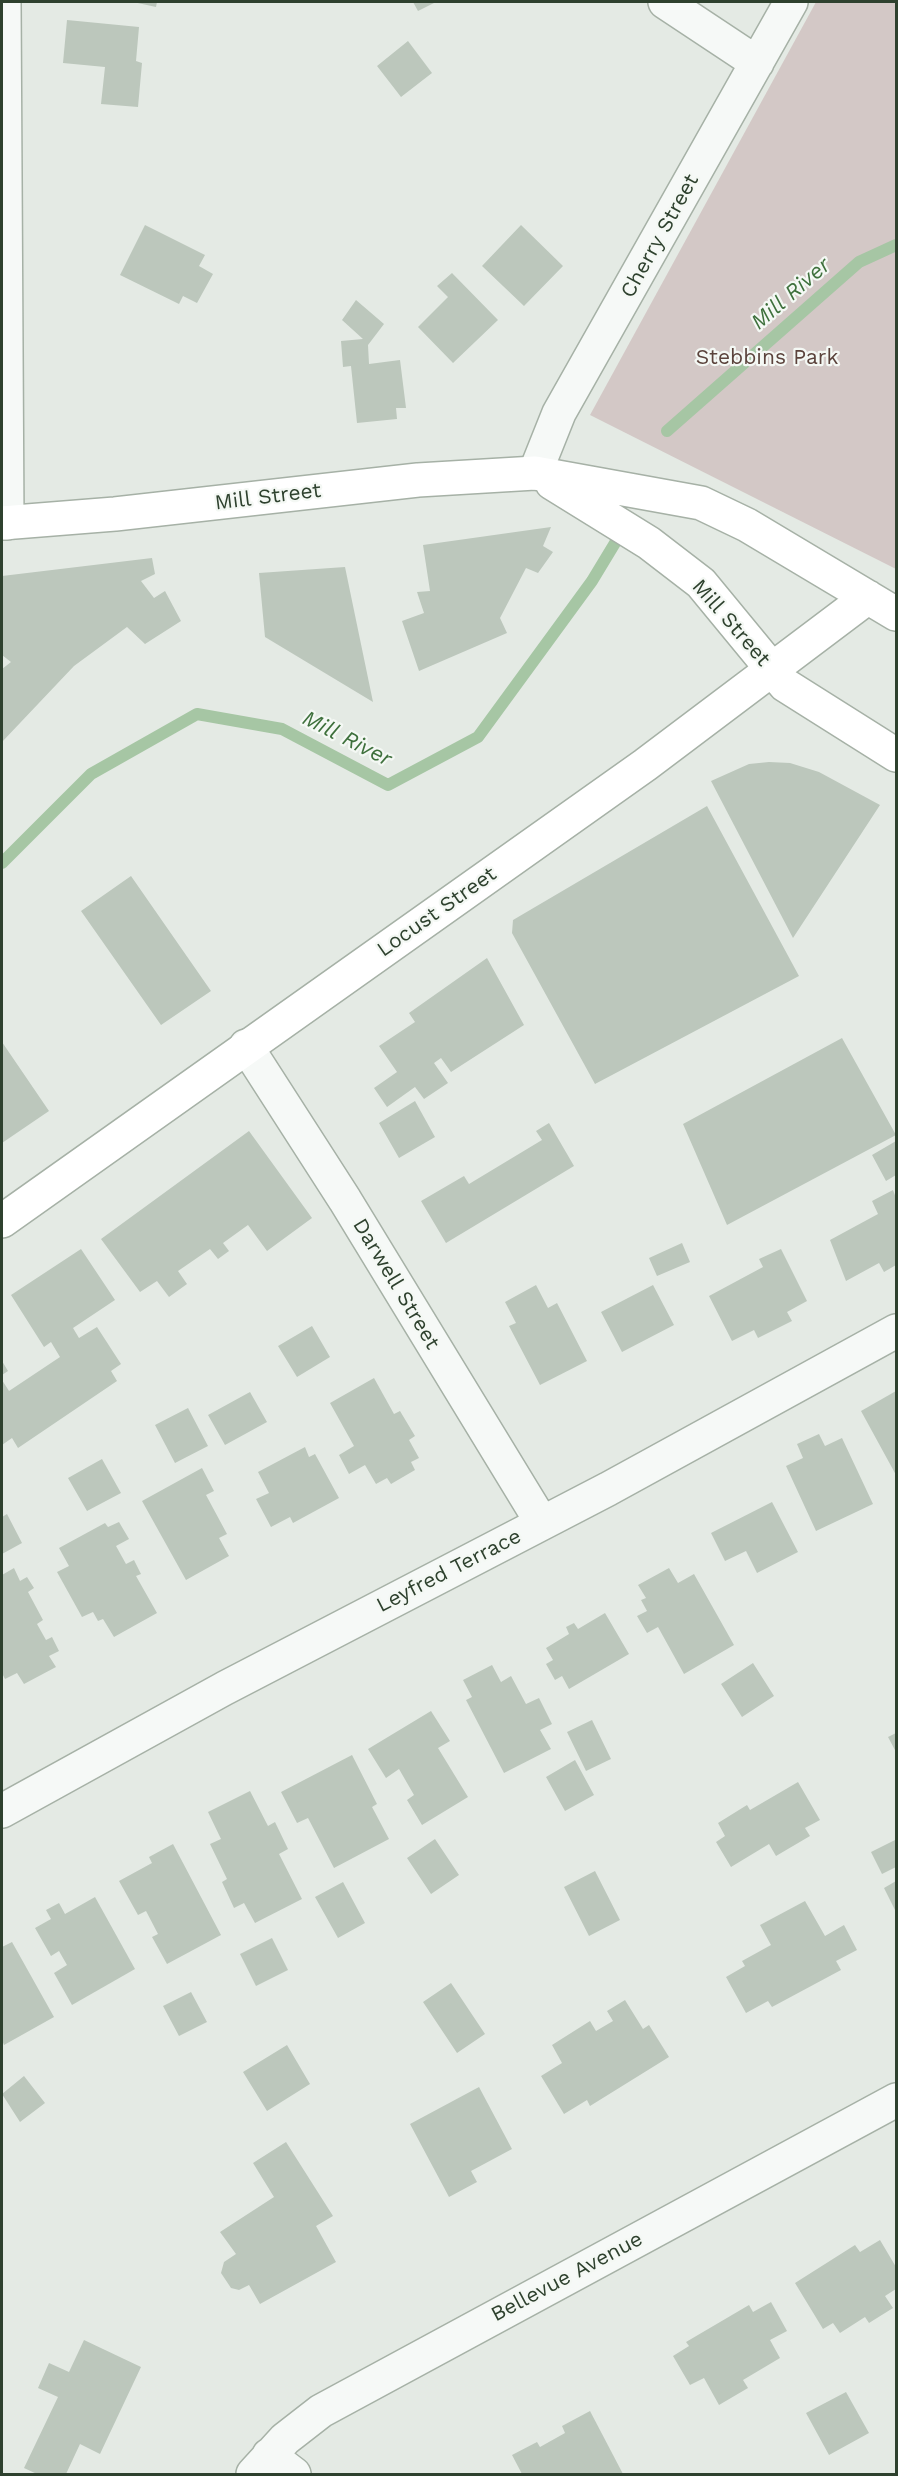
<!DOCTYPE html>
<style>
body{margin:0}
#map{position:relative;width:898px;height:2476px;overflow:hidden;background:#e4eae4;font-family:"Work Sans",sans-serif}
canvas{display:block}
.frame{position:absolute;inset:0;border:3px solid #2e412e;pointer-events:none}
</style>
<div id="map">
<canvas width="898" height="2476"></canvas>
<div class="frame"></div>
</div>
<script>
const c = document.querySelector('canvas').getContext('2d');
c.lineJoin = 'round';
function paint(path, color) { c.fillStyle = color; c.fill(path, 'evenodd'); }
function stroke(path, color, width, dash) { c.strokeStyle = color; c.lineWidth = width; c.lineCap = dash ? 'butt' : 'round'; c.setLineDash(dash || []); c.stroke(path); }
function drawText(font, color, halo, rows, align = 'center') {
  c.font = font + ' "Work Sans",sans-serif'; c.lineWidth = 4.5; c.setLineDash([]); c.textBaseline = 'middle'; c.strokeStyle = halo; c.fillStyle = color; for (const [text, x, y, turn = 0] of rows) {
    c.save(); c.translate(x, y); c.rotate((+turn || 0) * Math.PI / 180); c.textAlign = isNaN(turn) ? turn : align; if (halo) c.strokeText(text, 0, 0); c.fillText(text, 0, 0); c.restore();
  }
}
const green = new Path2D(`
 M816,2H896V569L590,415Z`);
const stream = new Path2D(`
 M667,431L859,262L896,245
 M2,863L91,774L197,714L282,729L388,785L478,737L592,581L615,543`);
const building = new Path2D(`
 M133,2H157L156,7Z
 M413,2H436L418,11Z
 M67,20L139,27L136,61L142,63L138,107L101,104L105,67L63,63Z
 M408,41L432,73L401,97L377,66Z
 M145,225L205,255L199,266L213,274L197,303L183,296L179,304L120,275Z
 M521,225L563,266L524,306L482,266Z
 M452,273L498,320L453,363L418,327L448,297L437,286Z
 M356,300L384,324L368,345L369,364L400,360L406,408H396L397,419L357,423L351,366L343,367L341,341L363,339L342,320Z
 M551,527L543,546L553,552L538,573L526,568L500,618L507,633L419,671L402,621L424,613L417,592L430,591L423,545Z
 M152,558L155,574L141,581L154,598L165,591L181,621L145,644L127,627L74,666L2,742V669L11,662L2,655V576Z
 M345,567L373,702L265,637L259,573Z
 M769,762L790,763L819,772L880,805L793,938L711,781L749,764Z
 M707,806L799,976L595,1084L512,933L513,920Z
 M131,876L211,991L161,1025L81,911Z
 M487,958L524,1025L451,1072L441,1058L434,1063L448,1083L424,1099L415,1087L387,1107L374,1088L397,1072L379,1046L415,1022L409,1013Z
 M842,1038L896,1135L727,1225L683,1124Z
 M2,1042L49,1111L2,1143Z
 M415,1101L435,1137L399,1158L379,1123Z
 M549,1123L574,1166L446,1243L421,1201L464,1176L469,1184L542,1140L536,1131Z
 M249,1131L312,1218L267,1251L248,1225L223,1243L229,1251L218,1259L210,1249L178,1271L187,1284L169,1297L157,1281L140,1292L101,1239Z
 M896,1141V1175L886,1181L872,1155Z
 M893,1190L896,1198V1265L884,1272L879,1263L846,1281L830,1240L878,1214L872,1201Z
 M682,1243L690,1262L657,1276L649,1258Z
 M81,1249L115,1300L73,1328L79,1338L97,1327L121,1364L111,1371L117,1381L18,1448L12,1438L2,1445V1380L9,1391L60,1357L51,1342L44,1347L11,1295Z
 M781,1249L807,1301L787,1312L792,1321L758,1338L754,1330L732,1341L709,1296L763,1267L759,1259Z
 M536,1285L548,1308L557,1303L587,1361L540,1385L509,1326L516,1323L505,1302Z
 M653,1285L674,1325L622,1352L601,1312Z
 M312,1326L330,1357L297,1377L278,1346Z
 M2,1361L8,1371L2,1375Z
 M374,1378L394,1414L400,1411L415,1436L409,1440L419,1458L411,1462L415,1470L391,1484L387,1478L376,1484L365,1465L349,1474L339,1455L354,1446L330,1403Z
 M896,1391V1475L861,1411Z
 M250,1392L267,1422L225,1445L208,1415Z
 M188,1408L208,1446L175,1463L155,1425Z
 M819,1434L825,1446L842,1438L873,1504L816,1531L786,1466L803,1458L797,1444Z
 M305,1447L309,1457L315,1454L339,1498L293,1523L290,1517L271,1527L256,1499L269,1493L258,1472Z
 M102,1459L121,1493L87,1511L68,1478Z
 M202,1468L214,1491L206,1495L227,1534L219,1538L229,1556L186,1580L142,1501Z
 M772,1502L798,1552L757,1573L746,1551L725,1561L711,1533Z
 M7,1514L22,1543L2,1554V1517Z
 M119,1522L129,1539L116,1546L126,1564L134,1560L141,1574L136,1576L157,1613L114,1637L103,1619L98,1621L93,1612L82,1617L57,1572L69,1566L59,1548L105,1523L108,1527Z
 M14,1568L20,1581L27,1577L34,1588L28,1592L43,1620L37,1624L46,1640L52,1637L59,1651L49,1656L56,1667L24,1684L17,1673L5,1679L2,1673V1575Z
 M669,1568L678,1583L694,1574L734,1645L684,1674L658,1627L647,1633L637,1616L647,1611L641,1600L646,1598L638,1585Z
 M605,1613L629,1654L569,1689L562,1676L555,1680L546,1664L553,1660L546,1648L569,1634L566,1627L574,1623L578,1629Z
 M753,1663L774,1696L742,1717L721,1684Z
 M492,1665L501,1682L511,1676L526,1704L539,1698L552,1724L540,1730L551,1749L504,1773L466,1700L472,1697L463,1680Z
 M431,1711L450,1741L438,1748L468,1797L422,1825L407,1800L414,1795L399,1769L386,1778L368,1749Z
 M592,1720L611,1759L586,1771L567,1732Z
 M896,1733V1752L888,1737Z
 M352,1755L377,1804L372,1807L389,1839L334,1868L308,1818L297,1823L281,1792Z
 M575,1760L594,1795L565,1811L546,1777Z
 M798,1782L820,1820L805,1828L810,1836L776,1856L769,1844L731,1867L716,1842L725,1836L718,1823L747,1805L750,1810Z
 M250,1791L268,1826L275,1822L288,1849L279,1854L302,1899L255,1923L244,1903L234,1908L222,1882L227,1879L210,1844L221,1839L208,1812Z
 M435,1839L459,1875L431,1894L407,1858Z
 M895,1840L896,1867L882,1874L871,1852Z
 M173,1844L221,1935L167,1964L152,1937L158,1934L146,1911L138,1915L119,1881L152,1863L149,1857Z
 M595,1871L620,1920L589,1936L564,1887Z
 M896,1881V1912L884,1888Z
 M343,1882L365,1923L338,1938L315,1897Z
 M95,1897L135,1969L72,2005L54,1973L67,1965L59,1951L51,1956L35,1928L51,1919L46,1910L59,1903L65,1914Z
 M805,1901L825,1936L844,1925L857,1950L836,1961L841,1970L772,2007L768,2001L746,2013L726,1977L745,1966L742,1961L771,1945L760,1925Z
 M272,1938L288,1970L256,1986L240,1954Z
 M12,1942L54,2017L4,2045L2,2040V1947Z
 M451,1983L485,2034L457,2053L423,2002Z
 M191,1992L207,2022L179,2036L163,2006Z
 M625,2000L643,2029L649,2025L669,2057L590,2106L587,2100L564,2114L541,2076L562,2063L552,2045L590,2021L596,2031L613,2021L607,2011Z
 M287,2045L310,2084L267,2111L243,2072Z
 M24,2076L45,2103L20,2122L2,2094Z
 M479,2087L512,2149L471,2171L477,2182L449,2197L410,2124Z
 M286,2142L333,2216L316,2226L336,2262L260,2304L249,2285L239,2290L231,2288L221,2273L224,2262L236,2254L220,2232L274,2197L253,2163Z
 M880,2240L896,2267V2289L885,2296L893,2308L869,2323L865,2317L840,2333L833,2323L823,2329L795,2283L855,2245L860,2252Z
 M771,2302L787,2331L770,2340L780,2358L743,2380L748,2388L719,2405L704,2378L690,2385L673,2356L689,2346L686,2342L749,2305L753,2312Z
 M84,2340L141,2367L100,2454L80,2444L66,2474H37L24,2468L58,2397L38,2388L49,2363L69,2372Z
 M846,2392L869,2433L829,2455L806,2413Z
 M590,2411L623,2474H522L512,2455L537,2442L540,2447L565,2433L562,2426Z`);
const street = new Path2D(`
 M4,2L7,523
 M665,2L757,63
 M535,473L559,413L791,2
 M246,1046L345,1200L542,1523
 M2,1811L225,1688L608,1489L896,1331
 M269,2455L294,2474
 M253,2474L285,2439L321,2411L896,2100`);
const secondary = new Path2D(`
 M552,483L649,543L701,583L785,685L896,755
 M2,523L115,514L418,480L535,473L701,503L747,525L896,614
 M2,1221L645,765L868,597`);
const streetNames = [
 ["Cherry Street",660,236,-61],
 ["Mill Street",268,497,-7],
 ["Mill Street",731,623,49],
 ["Locust Street",437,912,-35],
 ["Darwell Street",396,1284,59],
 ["Leyfred Terrace",449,1571,-27],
 ["Bellevue Avenue",567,2277,-28]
];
const parkNames = [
 ["Stebbins Park",767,358]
];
const waterNames = [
 ["Mill River",791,294,-41],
 ["Mill River",347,739,27]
];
paint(green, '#d3c8c6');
stroke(stream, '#a6c6a4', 12);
paint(building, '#bcc7bc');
stroke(street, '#a6b1a6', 36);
stroke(secondary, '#a6b1a6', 36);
stroke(street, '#f6f9f7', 33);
stroke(secondary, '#fff', 33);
drawText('21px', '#2e412e', '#f4f8f4', streetNames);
drawText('21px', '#5b433c', '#f4f8f4', parkNames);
drawText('italic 22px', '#3e703c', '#f4f8f4', waterNames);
</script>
